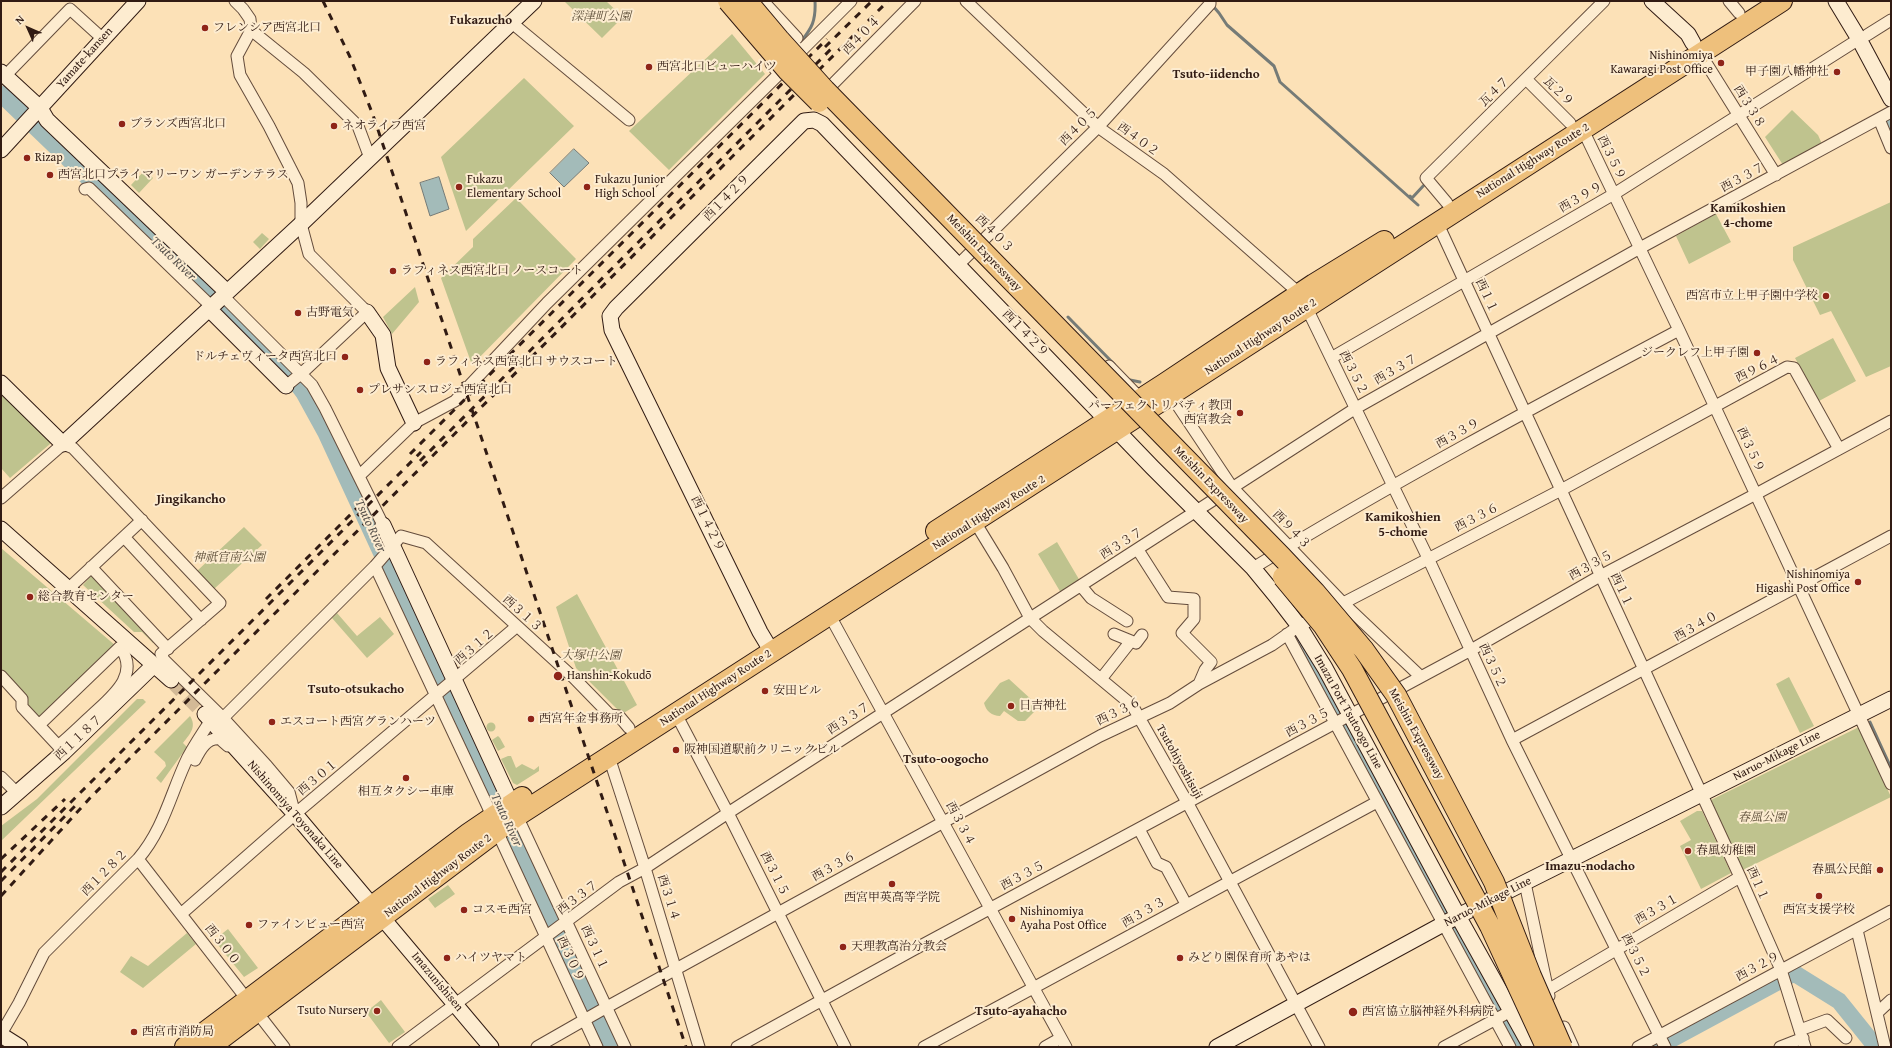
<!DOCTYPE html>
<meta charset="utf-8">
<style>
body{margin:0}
#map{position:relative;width:1892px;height:1048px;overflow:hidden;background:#fce1b7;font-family:"Gentium Book Plus",serif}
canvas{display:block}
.frame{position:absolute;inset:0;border:2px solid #311b13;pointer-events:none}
.north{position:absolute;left:8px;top:8px;width:40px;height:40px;-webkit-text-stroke:3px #fdecd0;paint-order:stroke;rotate:315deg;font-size:11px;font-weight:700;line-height:16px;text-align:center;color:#311b13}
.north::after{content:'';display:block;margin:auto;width:14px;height:18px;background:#311b13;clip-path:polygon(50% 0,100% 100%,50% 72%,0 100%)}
</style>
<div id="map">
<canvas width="1892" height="1048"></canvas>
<div class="frame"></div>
<div class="north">N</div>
</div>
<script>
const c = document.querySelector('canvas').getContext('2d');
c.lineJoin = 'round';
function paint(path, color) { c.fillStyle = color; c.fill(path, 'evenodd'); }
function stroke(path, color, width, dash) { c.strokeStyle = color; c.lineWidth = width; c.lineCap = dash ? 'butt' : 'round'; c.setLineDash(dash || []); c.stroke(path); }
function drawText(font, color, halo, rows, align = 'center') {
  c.font = font + ' "Gentium Book Plus","Noto Serif JP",serif'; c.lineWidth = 4; c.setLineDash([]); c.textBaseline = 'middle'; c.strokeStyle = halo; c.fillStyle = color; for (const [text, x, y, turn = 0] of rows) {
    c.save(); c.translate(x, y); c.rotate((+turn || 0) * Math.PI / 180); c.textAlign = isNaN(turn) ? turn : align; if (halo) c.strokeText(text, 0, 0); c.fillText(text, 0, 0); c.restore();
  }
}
const green = new Path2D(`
 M564,1H606L623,17L602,38Z
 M732,34L765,74L669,170L629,131Z
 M524,78L574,126L466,231L441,157Z
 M1792,110L1818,135L1822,144L1783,165L1765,137Z
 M145,170L153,178L139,193L131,185Z
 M516,198L576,259L472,365L441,278L473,247V239Z
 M1891,202V366L1866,377L1831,311L1820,315L1793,260V247Z
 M1716,214L1731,242L1689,264L1676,236Z
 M262,233L269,239L260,249L253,242Z
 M415,287L419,302L392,334L383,317Z
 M1833,338L1856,381L1819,401L1795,358Z
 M1,389L49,436L50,444L10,478L1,468Z
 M244,527L262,545L214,589L197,571Z
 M1057,542L1080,581L1061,593L1038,554Z
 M1,548L116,646L43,717L37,718L1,672Z
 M92,575L157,640L153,643L142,632H134L83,585Z
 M577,594L637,705L622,714L576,668L556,607Z
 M337,613L357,636L380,617L394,634L367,658L332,618Z
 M1789,677L1814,726L1800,733L1776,684Z
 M1009,679L1033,701L1035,711L1025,721H1018L1004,711L1000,716C992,716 986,711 984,703L1000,683Z
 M137,699H143L146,702L1,841V826L37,799Z
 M190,716C197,727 190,734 183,743L187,747L161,783L156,778L166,766L165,762L154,752Z
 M486.5 727a4.5 4.5 0 1 1 9 0a4.5 4.5 0 1 1-9 0Z
 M1859,727L1891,797L1743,870L1711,800Z
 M498,736L500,738L505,747L498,751L492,740Z
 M508,756H511L516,768L522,764L534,770L539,766V771L517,785L513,783L501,759Z
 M1697,811H1702L1731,873L1701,889L1680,846L1691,840L1680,821Z
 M448,885L455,894L435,908L428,899Z
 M228,929L258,968L244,977L214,940Z
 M187,933L196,944L143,988L120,972L131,956L148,966Z
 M381,1000L405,1032L389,1043L366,1012Z`);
const water = new Path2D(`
 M574,149L589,163L564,187L550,173Z
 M439,177L449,209L430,216L420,183Z`);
const stream = new Path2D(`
 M1213,6L1219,13L1227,25L1274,66L1280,82L1418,205
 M800,43C812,28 816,21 815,1
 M1410,196L1412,198L1425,184
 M1068,317L1114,364
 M1130,380L1140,382
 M1870,722L1891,768`);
const river = new Path2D(`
 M1,94L283,365L304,393L326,433L610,1047
 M1890,123L1891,126
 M1295,637L1443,908
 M1456,931L1519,1047
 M1657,1047L1794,973L1839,1001L1876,1047`);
const secondaryTunnel = new Path2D(`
 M171,680L205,714`);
const street = new Path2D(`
 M235,1L243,9L250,19L251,30L237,56L240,75L269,126L298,183L301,203V224L309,254L367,312L302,373L286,386
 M763,1L797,38L783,51
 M966,1L1098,127L1164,174L1300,294L1428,558L1512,740L1665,1047
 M1729,1L1739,13
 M512,23L629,120
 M251,30L304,73L358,126L370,158
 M1867,35L1891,20
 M792,43L801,51L851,1
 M1698,50L1776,175
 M5,76L70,9L103,39
 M1527,80L1570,123
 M834,94L828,89L915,1
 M1879,119L1891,148
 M1583,130L1679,330L1891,784
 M85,189L89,188L212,307
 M1447,203L1426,178L1604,1
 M1437,222L1740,877L1781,970L1805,1047
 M958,265L1098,127L1210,4V1
 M227,292L226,299L312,385L325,408L383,525
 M1331,358L1614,194L1859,39
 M1109,366L1141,399
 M1168,391L1232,487L1343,603L1420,676
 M359,476L414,423L455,401L547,303L779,74L771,64
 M1,498L63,444L73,448L220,603L161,654L164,660L223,718L267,766L289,792L294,811
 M975,522L1003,568L1030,618L1043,631L1132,705L1187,802L1319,1047
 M124,537L201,620
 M1138,550L1168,597L1194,599V619L1182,633L1211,662L1205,670L1199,684
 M375,566L488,807L502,842L597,1047
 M91,567L168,649
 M1253,568C1392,483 1536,406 1679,330
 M1081,586L1091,598L1127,621
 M68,589L142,520
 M829,614L1066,1047
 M1114,634L1136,643L1142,635
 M1287,634L1510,1047
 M1,676L22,699V707L63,751
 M1101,679L1131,641
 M676,714L728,813L845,1047
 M223,718L375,566L401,536L426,543L574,678L610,715L619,716L629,728
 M39,725L120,647C141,675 111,697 92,715C81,725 70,736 58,746
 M1512,740L1891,536
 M609,757L645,868L699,1047
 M195,760C200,750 207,737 220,739L228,746
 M1,777L17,793
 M517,816L625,1047
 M1139,829L1157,863L1166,867L1186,904
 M138,859L284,1047
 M1525,883L1549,996
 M181,914L295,814L516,627
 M1857,930L1885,1047
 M1546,991L1740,877
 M1877,1013L1891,1000
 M1564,1027L1573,1047
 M1800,1030L1827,1020L1846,1038
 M1,1034L19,1003L44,953L138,859C164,829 171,792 188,757C195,744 203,732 211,720
 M398,1047L619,882L645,868L728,813L1356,408L1640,248L1891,112
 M537,1047L607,1007L1100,736L1170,703L1199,684L1272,645L1299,626L1561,490L1787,367L1794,368L1839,449
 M737,1047L913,950L1471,650L1600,576L1756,494L1891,421
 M924,1047L1377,802
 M1045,1047L1061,1038
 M1444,1047L1511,1011
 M1638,1047L1891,911
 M1780,1047L1803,1038`);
const secondary = new Path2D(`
 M1652,1L1688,34L1693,43
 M1836,1L1859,39L1891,99
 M1,72L40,108L47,120L227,292
 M1,150L138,1
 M209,309L286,386
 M367,312L383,335L388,368L414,423
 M1,383L63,444L301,224L534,1
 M383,525L516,814
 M1,529L171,680
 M772,652L760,632L612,330L610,316L616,308L804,121L814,120L822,124L1152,467L1253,568L1276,596L1299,626L1325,668L1458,916L1531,1047
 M205,714L295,814L491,1047
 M1,807L64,752L154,665
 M1,1035L20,1047
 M1217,1047L1458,916L1891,699`);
const highway = new Path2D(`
 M936,531L1164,384L1314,284L1384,241
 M185,1047L469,833L522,797
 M210,1047L517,816L1782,1`);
const rail = new Path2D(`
 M323,1L350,57L373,115L686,1047
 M825,47L872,1
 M410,454L827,39
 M420,461L835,45
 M266,599L372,493
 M1,859L65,799
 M1,872L421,452
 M1,881L75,806
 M1,896L90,798L888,1`);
const highwayBridge = new Path2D(`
 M728,1L788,71L819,102
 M747,1L779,39L825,90L1281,556L1315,592L1364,650L1396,695L1494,882L1531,976L1562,1047
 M1283,577L1323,625L1352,669L1490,926L1546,1047`);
const markers = [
 [205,28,4,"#8f2418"],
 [1721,63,4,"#8f2418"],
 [649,67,4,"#8f2418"],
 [1837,72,4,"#8f2418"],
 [122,124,4,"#8f2418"],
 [334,126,4,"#8f2418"],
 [27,158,4,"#8f2418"],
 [50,175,4,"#8f2418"],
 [459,187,4,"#8f2418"],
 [587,187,4,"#8f2418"],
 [393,271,4,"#8f2418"],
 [1826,296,4,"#8f2418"],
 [298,313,4,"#8f2418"],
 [1757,353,4,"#8f2418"],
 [345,357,4,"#8f2418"],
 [427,362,4,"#8f2418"],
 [360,390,4,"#8f2418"],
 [1240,413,4,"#8f2418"],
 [1858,582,4,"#8f2418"],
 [30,597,4,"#8f2418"],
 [558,676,5,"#8f2418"],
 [765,691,4,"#8f2418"],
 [1011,706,4,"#8f2418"],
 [531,719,4,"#8f2418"],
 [272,722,4,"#8f2418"],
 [676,750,4,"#8f2418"],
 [406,778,4,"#8f2418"],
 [1688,851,4,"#8f2418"],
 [1880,870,4,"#8f2418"],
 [892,884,4,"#8f2418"],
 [1819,896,4,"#8f2418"],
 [464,910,4,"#8f2418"],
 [1012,919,4,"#8f2418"],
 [249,925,4,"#8f2418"],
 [843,947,4,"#8f2418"],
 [447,958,4,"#8f2418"],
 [1180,958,4,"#8f2418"],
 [377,1011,4,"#8f2418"],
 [1353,1012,5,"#8f2418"],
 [134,1032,4,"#8f2418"]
];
const parkNames = [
 ["深津町公園",601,17],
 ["神祇官南公園",229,558],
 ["大塚中公園",591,656],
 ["春風公園",1762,818]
];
const poiNames = [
 ["フレンシア西宮北口",213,28],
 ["Nishinomiya",1713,56,"right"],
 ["Kawaragi Post Office",1713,70,"right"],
 ["西宮北口ビューハイツ",657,67],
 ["甲子園八幡神社",1829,72,"right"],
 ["ブランズ西宮北口",130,124],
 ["ネオライフ西宮",342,126],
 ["Rizap",35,158],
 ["西宮北口プライマリーワン ガーデンテラス",58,175],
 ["Fukazu",467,180],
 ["Elementary School",467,194],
 ["Fukazu Junior",595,180],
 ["High School",595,194],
 ["ラフィネス西宮北口 ノースコート",401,271],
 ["西宮市立上甲子園中学校",1818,296,"right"],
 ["古野電気",306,313],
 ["ジークレフ上甲子園",1749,353,"right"],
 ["ドルチェヴィータ西宮北口",337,357,"right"],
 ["ラフィネス西宮北口 サウスコート",435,362],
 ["プレサンスロジェ西宮北口",368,390],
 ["パーフェクトリバティ教団",1232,406,"right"],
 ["西宮教会",1232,420,"right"],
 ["Nishinomiya",1850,575,"right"],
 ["Higashi Post Office",1850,589,"right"],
 ["総合教育センター",38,597],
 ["Hanshin-Kokudō",567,676],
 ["安田ビル",773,691],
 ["日吉神社",1019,706],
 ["西宮年金事務所",539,719],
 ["エスコート西宮グランハーツ",280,722],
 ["阪神国道駅前クリニックビル",684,750],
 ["相互タクシー車庫",406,792,"center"],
 ["春風幼稚園",1696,851],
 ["春風公民館",1872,870,"right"],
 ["西宮甲英高等学院",892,898,"center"],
 ["コスモ西宮",472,910],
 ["西宮支援学校",1819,910,"center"],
 ["Nishinomiya",1020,912],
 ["Ayaha Post Office",1020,926],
 ["ファインビュー西宮",257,925],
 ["天理教高治分教会",851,947],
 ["ハイツヤマト",455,958],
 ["みどり園保育所 あやは",1188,958],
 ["Tsuto Nursery",369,1011,"right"],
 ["西宮協立脳神経外科病院",1362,1012],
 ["西宮市消防局",142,1032]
];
const streetNames = [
 ["西４０４",862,36,-45],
 ["Yamate-kansen",85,58,-48],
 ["瓦４７",1495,92,-44],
 ["瓦２９",1558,92,44],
 ["西３３８",1749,107,58],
 ["西４０５",1079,127,-45],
 ["西４０２",1138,140,36],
 ["西３５９",1611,158,64],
 ["National Highway Route 2",1533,161,-32],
 ["西３３７",1743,178,-28],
 ["西１４２９",727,198,-45],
 ["西３９９",1581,198,-30],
 ["西４０３",994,234,45],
 ["Meishin Expressway",984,253,46],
 ["西１１",1486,296,65],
 ["西１４２９",1025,334,46],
 ["National Highway Route 2",1261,337,-33],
 ["西９６４",1758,369,-26],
 ["西３３７",1396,370,-30],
 ["西３５２",1353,373,63],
 ["西３３９",1458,434,-29],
 ["西３５９",1750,450,65],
 ["Meishin Expressway",1211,485,46],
 ["National Highway Route 2",989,513,-32],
 ["西３３６",1477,518,-27],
 ["西１４２９",707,524,64],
 ["西９４３",1291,530,46],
 ["西３３７",1122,544,-32],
 ["西３３５",1591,566,-29],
 ["西１１",1621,590,65],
 ["西３１３",522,614,42],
 ["西３４０",1696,627,-29],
 ["西３１２",475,647,-41],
 ["西３５２",1492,666,65],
 ["National Highway Route 2",716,688,-33],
 ["西３３６",1119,712,-26],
 ["Imazu Port Tsutoogo Line",1348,712,61],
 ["西３３７",849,719,-33],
 ["西３３５",1308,723,-28],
 ["Meishin Expressway",1416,734,61],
 ["西１１８７",79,738,-43],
 ["Naruo-Mikage Line",1777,756,-27],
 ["Tsutohiyoshisuji",1179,762,61],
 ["西３０１",318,778,-40],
 ["Nishinomiya Toyonaka Line",295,815,49],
 ["西３３４",960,824,62],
 ["西３３６",834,867,-29],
 ["西１２８２",105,873,-45],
 ["西３１５",774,874,63],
 ["National Highway Route 2",438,876,-37],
 ["西３３５",1023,876,-28],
 ["西１１",1757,884,66],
 ["西３３７",578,898,-37],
 ["西３１４",668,898,73],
 ["Naruo-Mikage Line",1488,902,-27],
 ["西３３１",1657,910,-30],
 ["西３３３",1144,913,-30],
 ["西３００",222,945,52],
 ["西３１１",594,948,65],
 ["西３５２",1635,956,63],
 ["西３０９",570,959,65],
 ["西３２９",1758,967,-28],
 ["Imazunishisen",437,982,50]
];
const neighbourhoodNames = [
 ["Fukazucho",481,21],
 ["Tsuto-iidencho",1216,75],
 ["Kamikoshien",1748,209],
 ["4-chome",1748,224],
 ["Jingikancho",191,500],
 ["Kamikoshien",1403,518],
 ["5-chome",1403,533],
 ["Tsuto-otsukacho",356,690],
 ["Tsuto-oogocho",946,760],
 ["Imazu-nodacho",1590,867],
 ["Tsuto-ayahacho",1021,1012]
];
const waterNames = [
 ["Tsuto River",173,259,44],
 ["Tsuto River",370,526,65],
 ["Tsuto River",506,820,65]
];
paint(green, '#bfc38e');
paint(water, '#a3bbb9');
stroke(water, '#757b77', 1);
stroke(stream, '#757b77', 3);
stroke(river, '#a3bbb9', 17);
stroke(secondaryTunnel, '#d3b996', 15, [15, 8]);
stroke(street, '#644c3c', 13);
stroke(secondary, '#311b13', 17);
stroke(highway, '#311b13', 22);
stroke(street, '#fdecd0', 11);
stroke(secondary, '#fdecd0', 15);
stroke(highway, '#eec07c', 20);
stroke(rail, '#311b13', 3, [7, 7]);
stroke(highwayBridge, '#311b13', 22, []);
stroke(highwayBridge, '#eec07c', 20);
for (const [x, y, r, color] of markers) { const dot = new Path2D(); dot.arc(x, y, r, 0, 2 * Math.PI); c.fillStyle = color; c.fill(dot); stroke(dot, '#fdecd0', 1.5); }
drawText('italic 12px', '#5c4d38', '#fdecd0', parkNames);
drawText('12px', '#311b13', '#fdecd0', poiNames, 'left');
drawText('12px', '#311b13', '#fdecd0', streetNames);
drawText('bold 13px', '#311b13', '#fdecd0', neighbourhoodNames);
drawText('italic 13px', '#59534d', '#fdecd0', waterNames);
</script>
